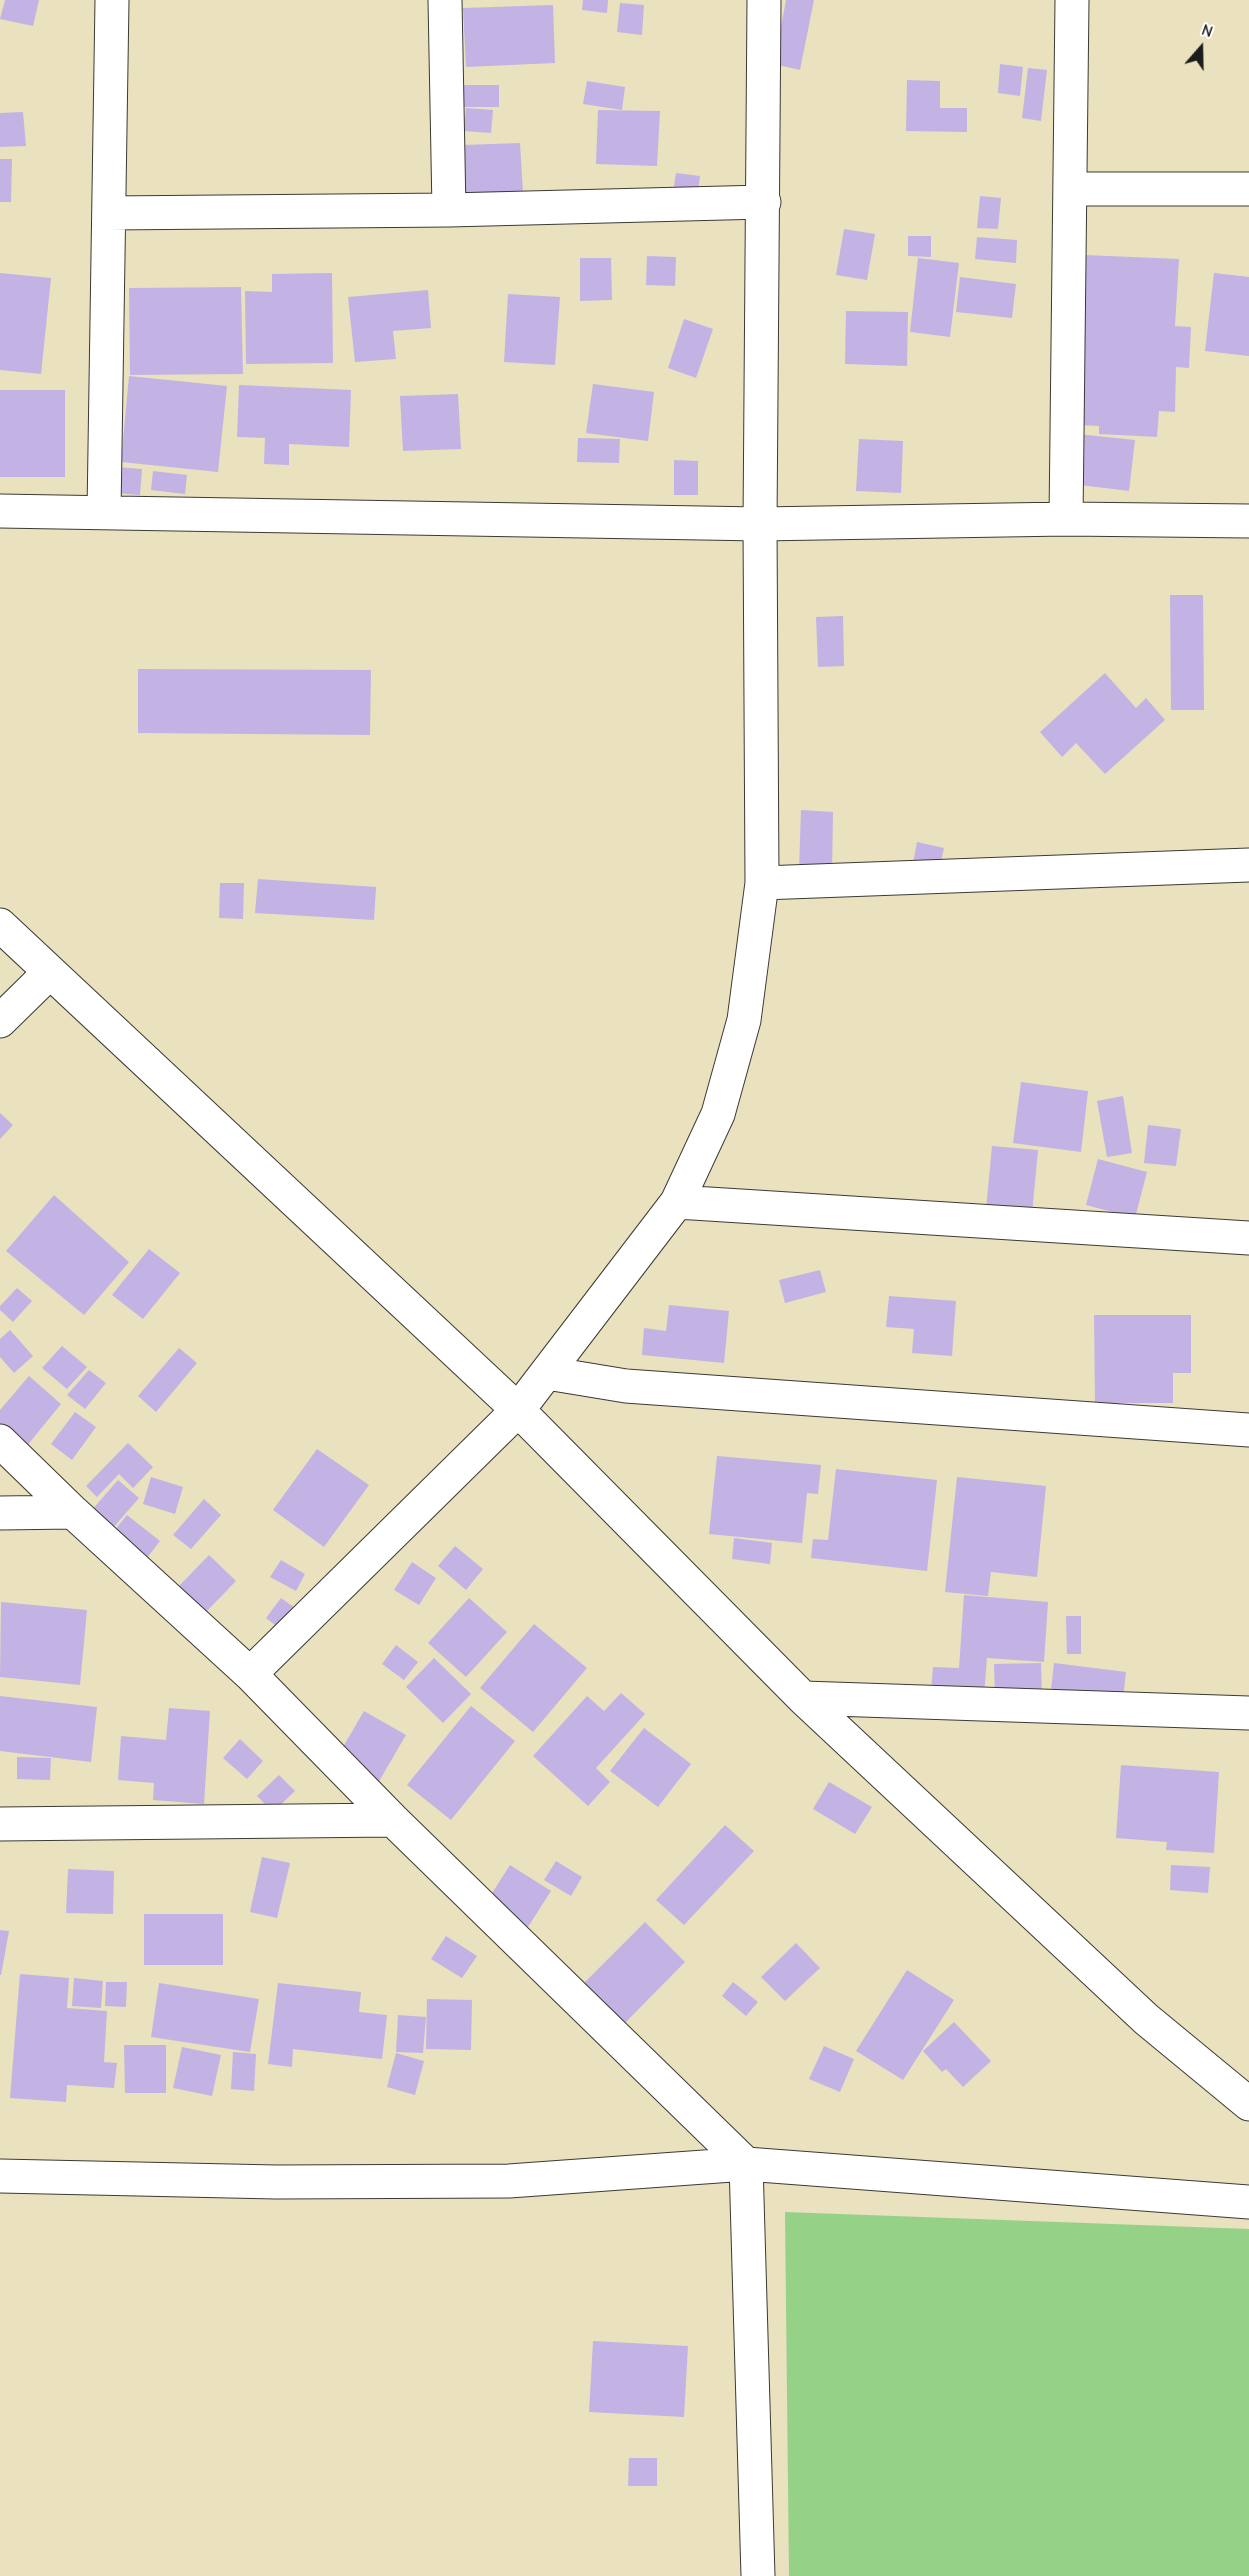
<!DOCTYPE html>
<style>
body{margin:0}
#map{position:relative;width:1249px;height:2576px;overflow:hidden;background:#eae1bf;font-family:"Comic Neue",sans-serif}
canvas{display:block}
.north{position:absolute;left:1171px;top:18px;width:60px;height:60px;-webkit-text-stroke:4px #fff;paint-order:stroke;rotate:20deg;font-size:16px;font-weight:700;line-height:24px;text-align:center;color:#1c1c1c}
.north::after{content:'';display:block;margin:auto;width:21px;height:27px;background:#1c1c1c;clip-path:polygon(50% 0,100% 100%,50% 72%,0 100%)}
</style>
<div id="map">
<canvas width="1249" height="2576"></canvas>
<div class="north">N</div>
</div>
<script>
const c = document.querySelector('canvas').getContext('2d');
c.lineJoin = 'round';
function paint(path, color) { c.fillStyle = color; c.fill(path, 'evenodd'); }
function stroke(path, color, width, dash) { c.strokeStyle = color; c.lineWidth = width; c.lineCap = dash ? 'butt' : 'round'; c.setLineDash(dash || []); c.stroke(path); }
const green = new Path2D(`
 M785,2212L1249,2229V2576H789Z`);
const building = new Path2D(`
 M5,0H39L33,26L0,19Z
 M583,0H608L607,13L582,10Z
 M786,0H814L800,70L774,64Z
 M620,3L644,5L642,35L617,32Z
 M553,5L555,63L466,67L463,8Z
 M1000,64L1023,67L1020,96L998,93Z
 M1028,68L1047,70L1041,121L1022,118Z
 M907,80L940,81V108H967V132L906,131Z
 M587,81L625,87L622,110L583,104Z
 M444,85H499V107H444Z
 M466,108L493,110L491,133L464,131Z
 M598,110L660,111L657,166L596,164Z
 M23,112L26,146L0,147V113Z
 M520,143L523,192L465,195L463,145Z
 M0,159H12L11,202H0Z
 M676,173L700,176L697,201L672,198Z
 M980,196L1001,198L998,229L977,228Z
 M844,229L875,234L867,280L836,275Z
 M908,236H931V257L908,256Z
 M977,237L1017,240L1016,263L975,259Z
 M1085,255L1179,259L1175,326L1191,327L1189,368L1176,367L1175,412L1159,411L1157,437L1099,434V426L1077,425Z
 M647,256L676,257L675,286L646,285Z
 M580,258H611L612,300L580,301Z
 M918,258L959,263L950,337L910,332Z
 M0,273L51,278L41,374L0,370Z
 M332,273L333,363L246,364L245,291L272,292V274Z
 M1214,273L1249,277V356L1205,351Z
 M960,277L1016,284L1012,318L956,312Z
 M241,287L243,374L130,375L129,288Z
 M428,290L431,328L393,331L396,359L355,362L348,297Z
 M508,294L560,297L555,365L504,362Z
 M846,311L908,312L907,366L845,364Z
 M684,319L713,329L696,378L668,368Z
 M129,376L227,386L218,472L121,462Z
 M593,384L654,392L648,441L586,433Z
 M239,385L351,390L349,447L289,444V465L264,464L265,438L237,437Z
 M0,390H65V477H0Z
 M458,394L461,449L403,451L400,396Z
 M1077,434L1135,440L1129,491L1072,484Z
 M578,438L620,439L619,463L577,462Z
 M859,439L903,441L901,493L856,491Z
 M674,460L698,461V495H674Z
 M116,467L142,469L140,495L113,493Z
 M153,471L187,475L185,494L151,490Z
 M1170,595H1203L1204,710H1171Z
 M843,616L844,666L818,667L816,617Z
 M138,669L371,670L370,735L138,733Z
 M1105,673L1136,708L1146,698L1165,720L1105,774L1076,743L1062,757L1040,732Z
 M801,810L833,812L832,872L799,870Z
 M917,842L944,848L937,879L911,873Z
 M258,879L376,887L374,920L255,913Z
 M220,883H244L243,919L219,918Z
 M1021,1082L1088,1091L1081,1152L1013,1143Z
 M1123,1096L1132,1153L1107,1157L1097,1101Z
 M0,1113L13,1125L0,1139Z
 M1148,1125L1181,1129L1176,1166L1144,1163Z
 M992,1146L1038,1150L1032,1214L986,1209Z
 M1098,1159L1147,1172L1135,1218L1086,1205Z
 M54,1195L129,1262L84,1315L6,1251Z
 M149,1249L180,1273L143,1319L112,1295Z
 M820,1270L826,1292L785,1303L779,1280Z
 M17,1288L32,1301L13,1322L0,1310V1306Z
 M889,1296L956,1301L952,1356L912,1353L914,1329L886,1327Z
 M669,1305L729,1311L724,1363L642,1355L644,1328L666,1331Z
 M1094,1315H1191V1373H1173V1403H1095Z
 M10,1330L33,1356L14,1373L0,1357V1339Z
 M62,1346L87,1367L67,1389L42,1368Z
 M179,1348L197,1363L156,1412L138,1396Z
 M89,1370L106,1383L85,1409L67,1395Z
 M29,1376L61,1404L26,1447L0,1426V1410Z
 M75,1412L96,1427L72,1460L51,1444Z
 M128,1443L153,1467L133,1488L119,1474L97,1497L86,1486Z
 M317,1449L369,1485L324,1547L273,1510Z
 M717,1456L821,1465L818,1494L807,1493L802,1543L709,1534Z
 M836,1469L937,1480L927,1571L811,1558L813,1539L828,1540Z
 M151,1477L183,1487L175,1514L143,1504Z
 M957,1477L1046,1486L1037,1577L991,1572L988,1596L945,1592Z
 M118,1480L139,1498L112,1529L91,1511Z
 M204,1499L221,1515L191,1549L173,1535Z
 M127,1515L160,1541L143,1563L109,1537Z
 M734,1538L772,1543L770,1564L732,1559Z
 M455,1546L483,1569L466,1590L438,1566Z
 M209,1555L236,1581L205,1613L178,1587Z
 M281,1560L305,1574L296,1591L270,1577Z
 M412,1562L436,1578L419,1605L394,1590Z
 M964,1595L1048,1602L1044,1662L987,1658L984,1695L931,1691L933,1667L959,1668Z
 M281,1598L302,1613L287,1634L266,1618Z
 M469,1598L507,1632L466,1677L428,1643Z
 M1,1602L87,1610L80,1685L0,1677Z
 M1066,1616H1081V1654H1067Z
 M534,1624L587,1668L533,1732L480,1688Z
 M396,1645L418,1662L404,1680L382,1664Z
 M434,1658L471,1694L443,1723L406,1687Z
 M1041,1663L1042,1697L995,1699L994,1664Z
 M1054,1663L1126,1672L1122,1708L1050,1699Z
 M621,1693L645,1714L596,1768L610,1782L588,1806L533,1756L587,1696L604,1711Z
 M0,1696L97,1707L91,1762L0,1751Z
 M471,1706L515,1741L451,1820L407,1785Z
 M169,1708L210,1711L204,1804L153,1800L154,1783L118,1780L121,1736L166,1740Z
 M364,1711L406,1735L378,1783L336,1759Z
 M644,1728L691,1764L658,1807L610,1771Z
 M240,1739L263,1761L247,1779L223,1758Z
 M17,1757L51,1758L50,1780L17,1779Z
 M1121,1765L1219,1772L1214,1853L1166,1850L1167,1842L1116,1838Z
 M279,1775L295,1791L273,1812L257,1796Z
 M829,1782L872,1807L855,1834L813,1809Z
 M725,1825L754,1851L684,1925L656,1900Z
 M262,1857L290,1863L277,1918L250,1912Z
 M556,1861L582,1877L571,1896L544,1880Z
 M510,1865L551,1891L526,1930L485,1904Z
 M1171,1865L1210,1867L1208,1893L1170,1890Z
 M68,1869L114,1871L113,1914L66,1913Z
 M144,1914H223V1965H144Z
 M645,1922L685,1962L622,2026L581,1986Z
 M0,1930L9,1931L1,1975H0Z
 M446,1936L477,1956L462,1978L431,1959Z
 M796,1943L820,1968L785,2001L761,1977Z
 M907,1970L954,2000L903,2080L856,2051Z
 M20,1974L69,1978L67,2008L107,2011L104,2062L117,2063L114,2088L67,2085L66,2102L10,2098Z
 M74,1978L103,1981L101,2008L72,2006Z
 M106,1982H127L126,2007L105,2006Z
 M733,1982L758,2002L746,2016L722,1996Z
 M159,1983L259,1999L250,2052L151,2037Z
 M278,1983L361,1992L359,2012L387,2015L382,2059L293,2049L292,2067L268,2064Z
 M427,1999L472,2000L471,2050L426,2049Z
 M398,2015L426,2017L423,2053L396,2052Z
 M954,2022L991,2061L963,2087L946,2069L942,2072L923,2051Z
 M124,2045H166V2093H125Z
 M824,2046L854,2059L840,2092L809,2079Z
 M182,2047L221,2055L212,2096L173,2088Z
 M233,2052L256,2054L254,2091L231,2089Z
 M396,2053L424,2061L415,2095L387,2087Z
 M593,2341L688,2346L684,2417L589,2412Z
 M629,2458H657V2486H628Z`);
const street = new Path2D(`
 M445,0L449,210
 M1070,189H1249
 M109,213L449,210L764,202
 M0,511L760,524L1066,519L1249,521
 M104,512L112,0
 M1066,519L1072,0
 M762,883L1249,865
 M0,925L518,1410L803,1698L1146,2019L1249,2104
 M0,1021L50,972
 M677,1202L1249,1238
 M547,1373L626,1386L1249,1430
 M0,1441L73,1512L250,1674L393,1820L746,2164L758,2576
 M0,1513L73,1512
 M250,1674L518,1410L677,1202L718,1114L744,1020L762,883L760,524L764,0
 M803,1698L1249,1713
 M0,1824L393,1820
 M0,2176L276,2182L509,2181L746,2164L1249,2202`);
paint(green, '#95d287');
paint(building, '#c3b3e4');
stroke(street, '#3b3a34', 35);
stroke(street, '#fff', 33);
</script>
